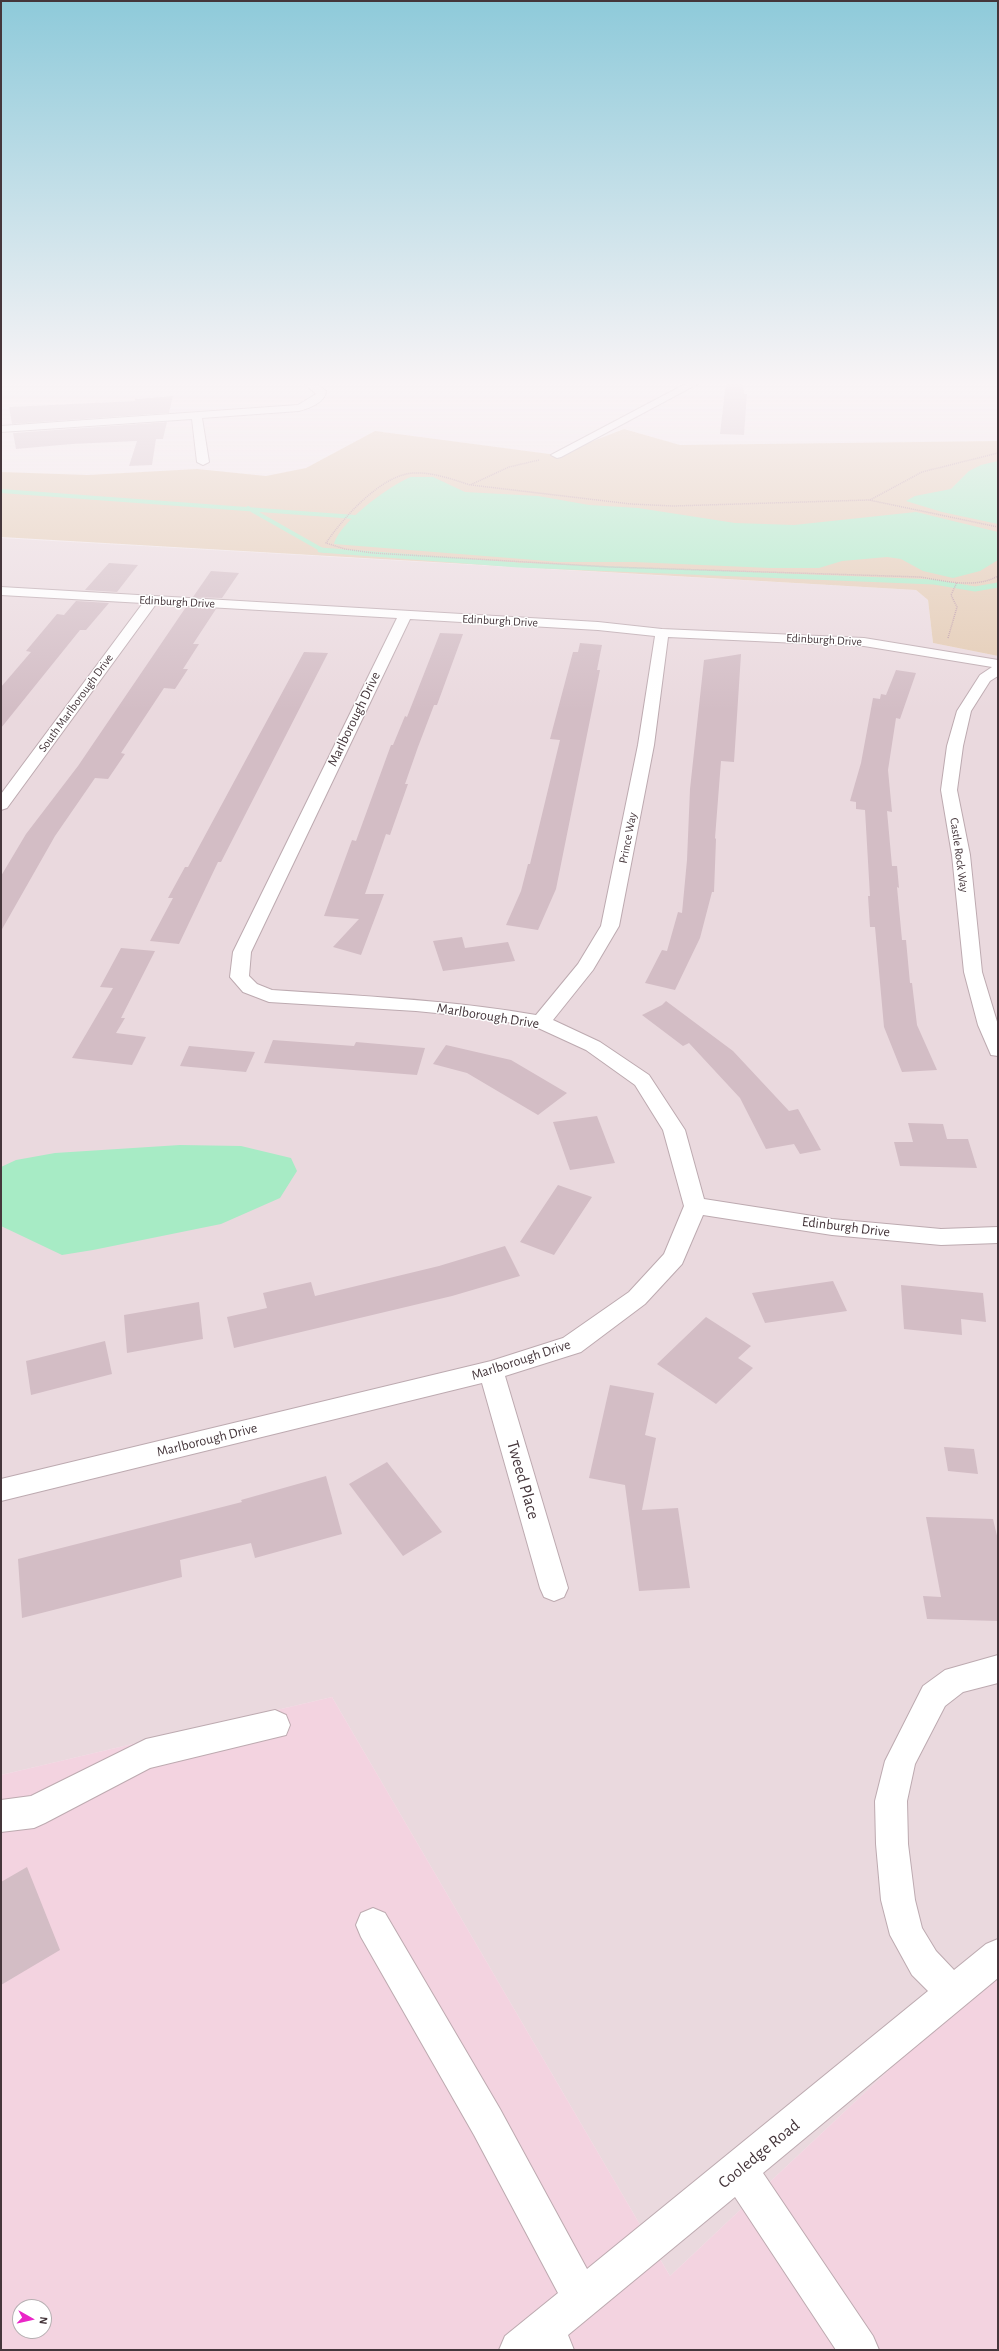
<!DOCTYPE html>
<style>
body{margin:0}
#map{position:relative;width:999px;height:2351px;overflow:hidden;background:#f2e7ea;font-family:"Alegreya Sans",sans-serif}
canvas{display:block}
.frame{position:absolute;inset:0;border:2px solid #45363b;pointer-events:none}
.north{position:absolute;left:12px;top:2299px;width:40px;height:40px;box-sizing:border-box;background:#fff;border:1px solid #b5afb1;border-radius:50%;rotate:98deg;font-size:11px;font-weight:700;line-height:16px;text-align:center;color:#45363b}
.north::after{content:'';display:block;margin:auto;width:14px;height:18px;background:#ea26c7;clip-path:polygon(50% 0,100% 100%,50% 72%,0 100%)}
</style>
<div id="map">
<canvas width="999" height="2351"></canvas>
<div class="frame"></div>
<div class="north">N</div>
</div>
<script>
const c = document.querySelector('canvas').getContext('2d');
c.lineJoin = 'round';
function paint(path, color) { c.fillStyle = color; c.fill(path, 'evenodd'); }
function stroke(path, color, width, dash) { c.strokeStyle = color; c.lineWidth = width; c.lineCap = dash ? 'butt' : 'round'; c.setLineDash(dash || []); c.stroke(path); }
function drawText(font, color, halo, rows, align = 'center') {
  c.font = font + ' "Alegreya Sans",sans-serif'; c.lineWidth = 3; c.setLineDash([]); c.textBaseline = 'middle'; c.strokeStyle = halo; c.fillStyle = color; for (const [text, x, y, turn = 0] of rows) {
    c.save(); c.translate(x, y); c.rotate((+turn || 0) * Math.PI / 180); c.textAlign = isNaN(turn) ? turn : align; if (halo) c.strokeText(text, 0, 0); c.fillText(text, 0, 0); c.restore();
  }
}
const residential = new Path2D(`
 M1,538L916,590L928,600L933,643L998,656V1967L670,2276L332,1697L1,1775Z`);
const commercial = new Path2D(`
 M332,1697L670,2276L998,1967V2350H1V1775ZM20,2307H44V2331H20Z`);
const green = new Path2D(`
 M624,429L680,445L998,441V656L933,643L928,600L916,590L1,537V472L88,475L197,469L266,476L306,468L375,431L557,455Z`);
const water = new Path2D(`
 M998,461V524L942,512L906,501L915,496L951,489L969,471L981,465Z
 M411,477H433L465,492L538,496L589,505L638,508L735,523L794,525L916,512L998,532V560L980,571L953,578L923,571L901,559L887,557L842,561L819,568H770L634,562H560L334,544C340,522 390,485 411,477Z
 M180,1145L241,1146L291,1158L297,1171L280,1198L221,1224L93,1250L62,1255L1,1226V1167L16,1160L55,1153Z`);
const streamFar1 = new Path2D(`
 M1,491L355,517
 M248,508L324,551`);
const stream = new Path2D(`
 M320,550L518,565L934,582L975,589L998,585`);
const building = new Path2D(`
 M726,381H743L744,394H747L744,435L720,434Z
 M173,396L169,413L12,424L9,407L135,401V399Z
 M167,422L163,439H156L152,465L129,466L137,441L72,444L16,449L13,433Z
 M109,563L138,565L117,592L85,590Z
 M211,571L239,573L222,598L193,597Z
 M76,601L109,603L86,630H80L1,728V687L31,652L26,651L57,614L64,615Z
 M186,607L216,609L193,644H199L183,669H188L175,689L164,688L121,753L125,754L108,779L95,778L55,836L1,931V876L26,834L78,766Z
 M440,633L463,634L437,705H434L418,747L405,784H408L390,835L386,834L365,894H384L361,955L333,947L359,919L324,916L352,840L356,841L391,745H393L405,716L407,717Z
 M580,643L602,645L597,670H600L556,889L538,930L506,925L521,891L528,864H530L560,740L550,739L573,652H578Z
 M304,652L328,653L221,862H218L179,944L150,941L173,898H168L185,867H188Z
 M741,654L734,762L721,761L715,838L716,839L714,892H712L700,938L675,990L645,983L662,950L667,951L678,912L682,913L687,860L690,789L704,660Z
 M896,670L916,673L900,719L896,718L888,770L892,812L887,811L892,866H897L899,888L897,887L902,940H906L910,983H912L917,1025L937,1070L902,1072L884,1027L875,927H870L868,896H870L865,810L856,809V802L850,801L861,763L873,698L880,699L881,694L886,695Z
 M462,937L465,948L508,942L515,961L443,971L433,941Z
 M121,948L155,951L121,1018H125L116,1033L146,1037L132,1065L72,1058L113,988L100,987Z
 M666,1001L733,1051L789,1111L798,1109L821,1150L800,1154L794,1144L766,1149L740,1098L689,1043L683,1046L642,1015L662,1005Z
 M273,1040L354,1046L356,1042L425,1048L417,1075L264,1063Z
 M446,1045L511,1060L567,1093L538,1115L467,1073L433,1064Z
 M189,1046L255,1052L246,1072L180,1066Z
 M597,1116L615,1163L570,1170L553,1122Z
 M908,1123L943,1124L947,1139H968L977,1168L900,1166L894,1142H913Z
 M558,1185L592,1197L554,1255L520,1242Z
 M505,1246L520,1276L452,1296L234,1348L227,1317L267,1308L263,1293L311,1282L315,1296L439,1266Z
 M833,1281L847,1311L765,1323L752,1293Z
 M901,1285L983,1293L986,1322L961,1319L962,1335L904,1329Z
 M199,1302L203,1339L127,1353L124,1315Z
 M706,1317L751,1346L738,1358L753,1368L716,1404L657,1364Z
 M105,1341L112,1374L31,1395L26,1361Z
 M610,1385L654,1393L645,1435L656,1438L642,1510L678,1508L690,1588L639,1591L625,1485L589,1478Z
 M944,1447L974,1449L978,1474L948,1471Z
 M387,1462L442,1532L403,1556L349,1484Z
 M326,1476L342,1534L255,1558L251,1543L180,1560L182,1577L22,1618L18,1559L242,1502L241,1500Z
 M926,1517L993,1519L998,1540V1621L927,1619L923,1596L941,1597Z
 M27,1867L60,1950L1,1985V1882Z`);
const path = new Path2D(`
 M539,460L509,467L470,485C452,479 432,472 413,473C381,475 343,518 326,543L345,549L373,553L610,567L920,577C945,581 975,589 998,576
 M471,485L631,504L673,506L869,500L998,527
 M870,500L922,472L998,453
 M948,638L957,607L951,595L957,582`);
const minor = new Path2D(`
 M302,381H313L326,391C326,402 308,409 299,411L202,418L209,462L203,465L197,462L192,419L1,432V426L298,405L316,394Z
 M691,381H703L561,457L557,458L551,455Z
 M1,587L598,622L662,629L864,638L998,660V676L990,681L971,711L963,746L957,790L970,855L982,972L998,1025V1056L991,1055L978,1025L964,972L952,855L941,790L947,746L957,711L980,675L992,667L864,646L668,637L654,745L619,926L593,970L553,1020L600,1042L649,1075L685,1130L704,1199L832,1219L941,1229L998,1227V1243L941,1245L832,1235L703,1215L682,1264L645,1304L581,1352L505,1376L568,1588L564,1597L554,1601L544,1597L540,1588L482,1383L1,1501V1479L491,1361L563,1338L629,1292L664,1254L684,1206L663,1130L635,1085L586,1050L536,1027L477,1017L416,1011L269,1002L243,992L230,977L233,952L397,618L156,604L7,808L1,810V794L143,603L1,595ZM410,619L598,630L655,636L638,745L601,926L578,964L536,1015C449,1000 361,996 272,990L257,984L249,976L251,952Z
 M998,1655V1683L963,1692L945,1706L915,1764L907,1801L908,1844L915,1900L922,1928L936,1951L954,1970L986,1944L998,1939V1978L763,2173L873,2336L879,2350H836L735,2197L568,2335L574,2350H499L505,2336L558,2293L474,2135L361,1937L356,1925L361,1913L373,1908L385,1913L500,2109L587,2269L928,1991L912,1975L890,1935L881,1900L876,1844L875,1801L885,1761L923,1686L945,1670Z
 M275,1710L286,1715L290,1725L286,1735L150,1768L45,1823L34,1828L1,1832V1800L31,1796L146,1739Z`);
const farStreetnames = [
 ["Edinburgh Drive",177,602,3],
 ["Edinburgh Drive",500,621,3],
 ["Edinburgh Drive",824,640,3],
 ["South Marlborough Drive",76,703,-54],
 ["Prince Way",628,838,-79],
 ["Castle Rock Way",959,855,82]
];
const streetNames = [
 ["Marlborough Drive",354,719,-64],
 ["Marlborough Drive",488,1016,9],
 ["Edinburgh Drive",846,1227,7],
 ["Marlborough Drive",521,1360,-18],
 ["Marlborough Drive",207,1440,-14]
];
const nearStreetnames = [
 ["Tweed Place",523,1480,74],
 ["Cooledge Road",759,2154,-39]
];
paint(residential, '#ead9de');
paint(commercial, '#f3d3e0');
paint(green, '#e3cab2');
paint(water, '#a7ebc5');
stroke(streamFar1, '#a7ebc5', 4);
stroke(stream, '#a7ebc5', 5);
paint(building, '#d3bdc5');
stroke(minor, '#bdaab0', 2);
stroke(path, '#bd9ca7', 1.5, [1, 1]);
paint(minor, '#fff');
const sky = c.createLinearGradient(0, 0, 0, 710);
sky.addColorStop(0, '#8ecada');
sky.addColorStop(0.54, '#f9f4f6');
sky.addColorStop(1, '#f9f4f600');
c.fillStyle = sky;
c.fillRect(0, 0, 999, 710);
drawText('12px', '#45363b', '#fff', farStreetnames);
drawText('14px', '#45363b', '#fff', streetNames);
drawText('17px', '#45363b', '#fff', nearStreetnames);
</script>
